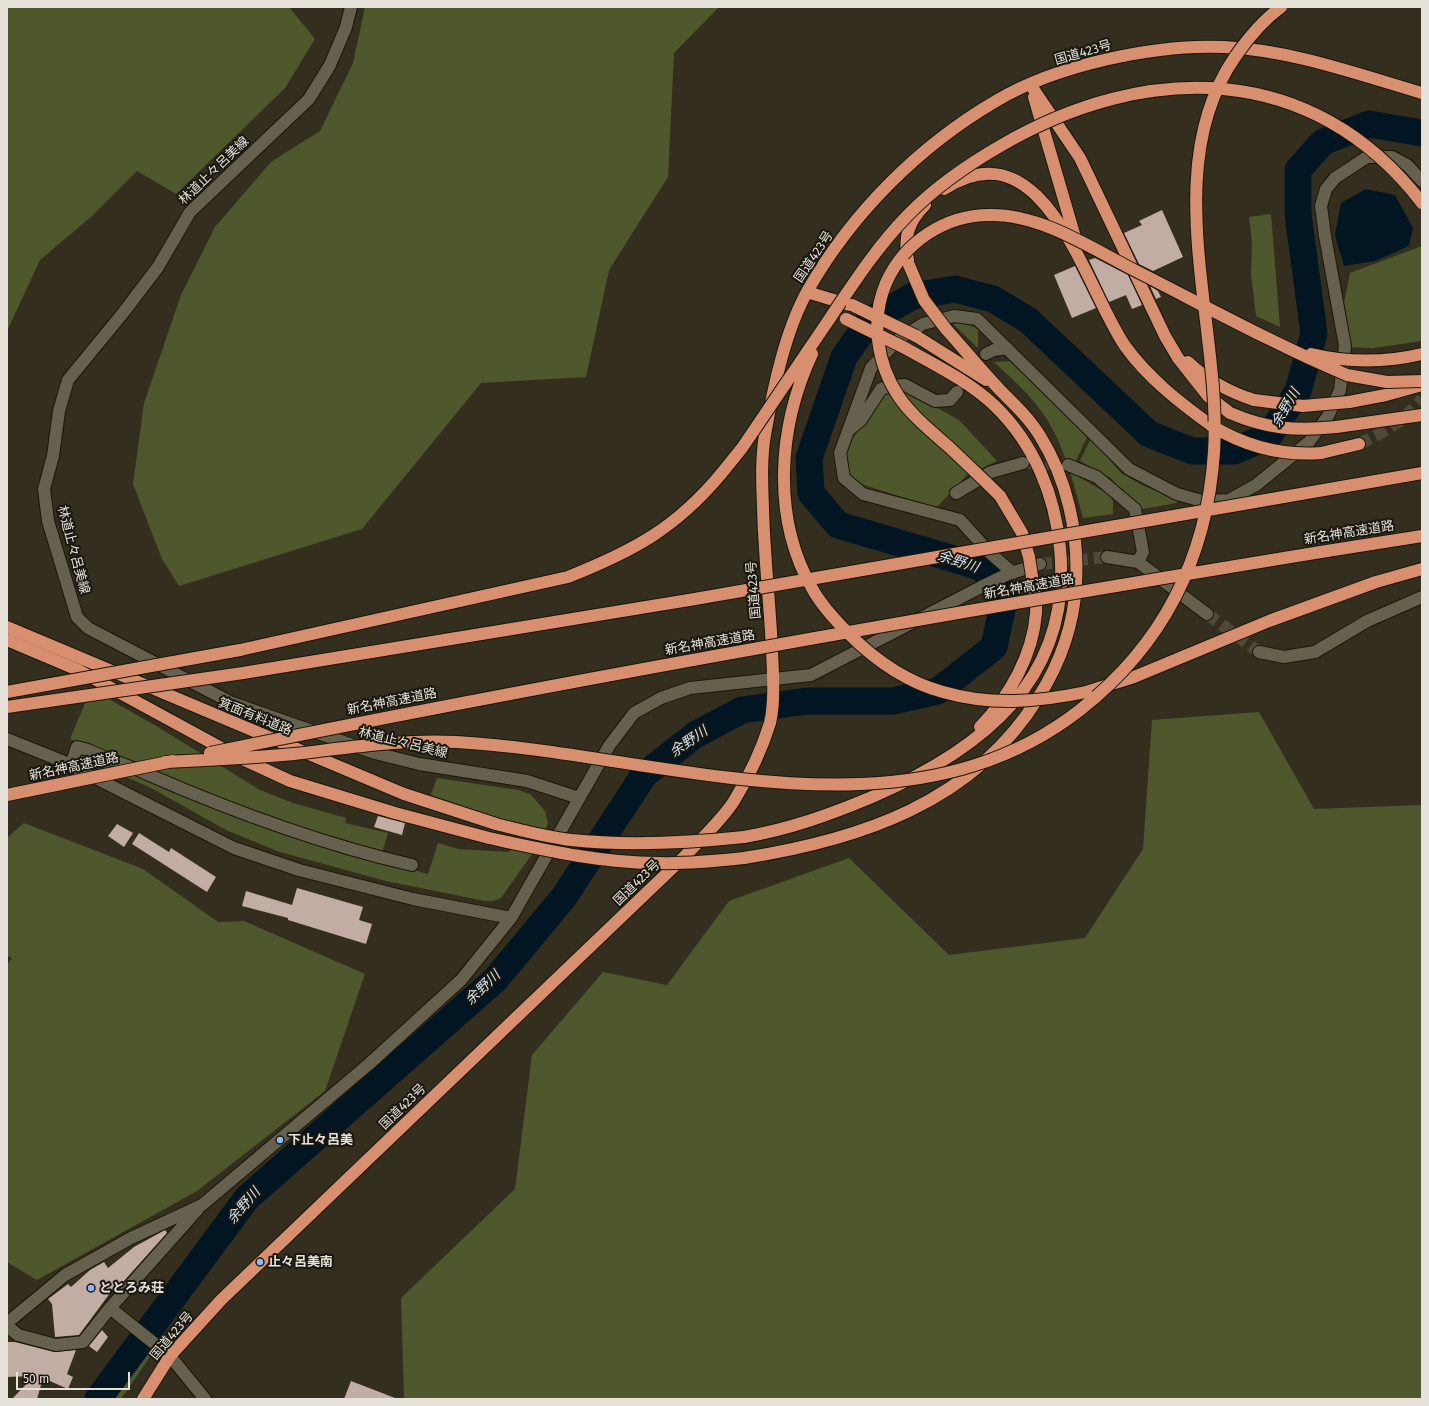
<!DOCTYPE html>
<meta charset="utf-8">
<style>
body{margin:0}
#map{position:relative;width:1429px;height:1406px;overflow:hidden;background:#342e1f;font-family:"Fira Sans",sans-serif}
canvas{display:block}
.frame{position:absolute;inset:0;border:8px solid #e6e2d9;pointer-events:none}
.scale{position:absolute;left:16px;top:1372px;width:114px;height:18px;box-sizing:border-box;border:2px solid #e6e2d9;border-top:0;padding-left:5px;font-size:12px;line-height:14px;white-space:nowrap;color:#e6e2d9;-webkit-text-stroke:3px #191710;paint-order:stroke}
</style>
<div id="map">
<canvas width="1429" height="1406"></canvas>
<div class="frame"></div>
<div class="scale">50 m</div>
</div>
<script>
const c = document.querySelector('canvas').getContext('2d');
c.lineJoin = 'round';
function paint(path, color) { c.fillStyle = color; c.fill(path, 'evenodd'); }
function stroke(path, color, width, dash) { c.strokeStyle = color; c.lineWidth = width; c.lineCap = dash ? 'butt' : 'round'; c.setLineDash(dash || []); c.stroke(path); }
function drawText(font, color, halo, rows, align = 'center') {
  c.font = font + ' "Fira Sans","Noto Sans JP",sans-serif'; c.lineWidth = 4; c.setLineDash([]); c.textBaseline = 'middle'; c.strokeStyle = halo; c.fillStyle = color; for (const [text, x, y, turn = 0] of rows) {
    c.save(); c.translate(x, y); c.rotate((+turn || 0) * Math.PI / 180); c.textAlign = isNaN(turn) ? turn : align; if (halo) c.strokeText(text, 0, 0); c.fillText(text, 0, 0); c.restore();
  }
}
const green = new Path2D(`
 M7,7H289L315,39L285,88L176,194L137,171L92,216L40,260L7,331Z
 M365,7H719L674,53L668,177L609,270L586,377L481,383L362,529L179,586L162,559L133,484L144,403L181,295L215,227L271,162L320,131L353,63Z
 M1271,214L1280,327L1256,316L1251,274L1252,241L1249,217Z
 M1422,246V341L1373,348L1347,347L1342,314L1350,273Z
 M956,322H964L978,329V348L953,324Z
 M1013,361L1087,437L1071,472L1101,490H1106L1113,501V514L1083,518C1073,481 1063,439 1039,408C1026,391 1010,377 994,362Z
 M901,388L959,420L997,461L967,475L936,508L855,482L845,468V451L882,392Z
 M1091,438L1121,473L1144,486L1177,499V503L1137,510L1111,478L1080,461Z
 M91,689L158,727L260,790L293,803L346,818L345,823L388,833L382,853L234,806L70,739Z
 M1259,712L1314,809L1422,805V1399H404L401,1298L515,1189L532,1055L603,972L667,985L729,901L849,858L949,955L1085,938L1143,849L1152,720Z
 M84,754L366,857L428,874L438,843L458,849L509,852L515,847L523,824L501,819L431,795L437,778L518,790L530,794L545,811L548,823L539,844L501,898L493,901H485L386,881L280,852L226,830L151,788L79,756Z
 M24,823L143,869L218,922L244,921L365,974L325,1091L197,1191L37,1280L7,1262V965L12,958L7,955V838Z
 M143,1342L154,1351L121,1399H109L132,1357Z`);
const water = new Path2D(`
 M1366,189L1395,195L1413,228L1409,246L1375,261L1344,266L1335,235L1341,203Z`);
const river = new Path2D(`
 M98,1399L247,1198L495,980L564,897L644,775L695,735L742,710L807,701H893L938,691L994,647L1005,596L983,569L971,564L838,525L811,493L809,458L844,357L870,320L913,296L955,289L993,299L1028,320L1149,434L1192,451H1234L1269,436L1298,391L1314,334L1298,214V170L1323,142L1369,124L1422,133`);
const building = new Path2D(`
 M1162,210L1183,257L1153,271L1139,264L1124,233L1142,225L1139,221Z
 M1095,258L1128,275L1142,305L1132,309L1126,295L1109,302L1089,260Z
 M1075,266L1096,308L1072,318L1054,275Z
 M1150,286L1158,291L1161,297L1156,299Z
 M378,816L405,823L402,835L374,827Z
 M117,824L133,833L124,847L108,836Z
 M139,833L169,852L171,848L216,877L207,892L132,844Z
 M297,888L363,907L359,920L372,924L366,944L288,920V918L242,906L246,891L292,905Z
 M165,1230L167,1233L115,1291L113,1289L79,1335L55,1337L52,1304L48,1299L68,1284L71,1287L90,1270L104,1262L108,1268L134,1247Z
 M102,1330L108,1337L97,1352L89,1346Z
 M7,1342H15L54,1352L76,1350L67,1374L73,1377L68,1389L43,1378L37,1399H12L34,1376L7,1377Z
 M351,1381L395,1398V1399H344Z`);
const minorTunnel = new Path2D(`
 M1027,463L1068,465
 M1040,564L1107,557
 M1207,614L1259,652`);
const highwayTunnel = new Path2D(`
 M1359,444C1385,432 1404,421 1422,399`);
const minor = new Path2D(`
 M351,7L346,27L330,65L309,99L190,212L158,267L123,313L68,380L59,411L53,456L44,489L48,521L77,617L88,628L232,703L375,753L419,764L527,781L579,798
 M986,354L994,350L1007,348
 M848,431L861,420L881,389L890,386L905,385L935,401L950,400L957,392
 M1068,465L1097,477L1135,509L1143,552L1138,562
 M956,493L991,472L1023,463
 M1107,557L1138,562L1207,614
 M1013,573L990,553L960,520L863,494L844,478L840,453L871,368L899,339L923,324L954,316L977,319L1129,469L1177,494L1202,501L1229,500L1256,485L1309,442L1328,416L1340,390L1345,346L1325,236L1321,206L1326,189L1335,178L1367,157H1392L1407,165L1422,181
 M1259,652L1284,657L1315,652L1367,621L1422,597
 M7,739L62,761L234,848L299,870L413,899L511,918
 M71,765L77,747L88,750C107,759 128,765 147,774C232,811 321,844 412,865
 M110,1308L170,1356L205,1399
 M7,1323L65,1275L131,1238L202,1205L369,1064L461,980L511,918L609,746L634,713L661,698L690,688L811,675L981,587L1008,574L1040,564
 M7,1326L18,1335L56,1345L83,1342L110,1308L198,1209`);
const highway = new Path2D(`
 M1030,84L1080,158L1165,336L1178,358L1208,396L1230,413
 M1034,97L1077,244
 M944,189C1045,123 1085,288 1125,346C1148,378 1180,403 1212,426
 M908,260C903,237 909,221 925,205
 M807,292L850,305
 M916,336L986,380
 M1188,362C1207,380 1229,392 1254,400
 M1349,402L1386,395L1422,385
 M1336,427L1422,415
 M1321,453L1359,444
 M1000,496L1022,533L1029,557
 M1327,551L1422,536
 M7,627L404,794L496,824
 M7,640L78,670L236,756L290,781L395,813L489,838
 M240,650L568,577C633,551 675,529 721,474
 M243,673L689,600
 M1086,692L1134,677L1269,621L1376,582L1422,569
 M980,727C1009,697 1033,655 1036,613C1037,604 1034,592 1033,583
 M744,837C790,829 829,815 872,797C981,750 1073,680 1060,548C1055,495 1034,444 995,406C970,382 935,365 905,348
 M744,858C859,840 973,803 1038,698C1061,662 1074,626 1076,583C1079,533 1067,479 1040,436C1029,418 1014,404 1000,390C981,370 964,349 946,329
 M143,1399L170,1356L221,1300L686,855C702,838 721,821 734,801C748,778 762,749 770,723C775,702 773,673 772,651C770,603 764,555 763,507C762,483 761,458 765,435C773,389 785,331 808,290C852,213 919,146 996,101C1056,65 1155,44 1224,47C1291,50 1357,74 1422,93`);
const highwayBridge = new Path2D(`
 M909,265L924,300L946,329
 M852,305L916,336
 M846,319L905,348
 M812,354C778,427 771,518 813,590C822,606 836,621 849,634C876,661 906,682 943,692C991,706 1038,702 1086,692
 M1311,354C1349,363 1384,363 1422,354
 M1254,400L1303,406L1349,402
 M1230,413C1267,429 1296,431 1336,427
 M1212,426C1245,446 1282,456 1321,453
 M721,474L742,448C770,407 798,366 826,324C851,287 875,249 907,216C935,187 967,165 1002,145C1147,61 1313,61 1422,203
 M1000,496C983,479 966,463 949,447C931,431 912,416 899,397C877,364 870,320 886,283C904,242 946,214 992,215C1042,215 1091,248 1134,270C1205,306 1274,344 1347,375L1387,382L1422,381
 M1029,557L1033,583
 M689,600L1422,473
 M7,692L240,650
 M7,707L243,673
 M210,753C581,677 953,612 1327,551
 M165,762C208,760 251,758 294,754C347,748 402,739 456,742C658,753 902,849 1080,710C1164,644 1207,558 1214,452C1222,326 1157,170 1235,57C1248,38 1262,21 1281,7
 M7,795L173,761
 M496,824C520,830 545,837 571,840C628,846 687,843 744,837
 M489,838C545,850 601,863 658,863C687,864 716,861 744,858`);
const markers = [
 [280,1140,4,"#89bafc"],
 [260,1262,4,"#89bafc"],
 [91,1288,4,"#89bafc"]
];
const streetNames = [
 ["国道423号",1083,53,-16],
 ["林道止々呂美線",214,171,-44],
 ["国道423号",814,257,-56],
 ["新名神高速道路",1349,533,-9],
 ["林道止々呂美線",73,550,75],
 ["新名神高速道路",1029,587,-10],
 ["国道423号",754,590,-95],
 ["新名神高速道路",710,643,-10],
 ["新名神高速道路",392,702,-11],
 ["箕面有料道路",255,717,22],
 ["林道止々呂美線",403,743,14],
 ["新名神高速道路",74,767,-12],
 ["国道423号",637,883,-44],
 ["国道423号",403,1107,-44],
 ["国道423号",172,1336,-50]
];
const poiNames = [
 ["下止々呂美",288,1140],
 ["止々呂美南",268,1262],
 ["ととろみ荘",99,1288]
];
const waterNames = [
 ["余野川",1286,408,-60],
 ["余野川",958,562,18],
 ["余野川",689,742,-35],
 ["余野川",483,988,-44],
 ["余野川",244,1206,-49]
];
paint(green, '#4e582c');
paint(water, '#021522');
stroke(river, '#021522', 27);
paint(building, '#c1ada3');
stroke(minorTunnel, '#4f493b', 12, [12, 6]);
stroke(highwayTunnel, '#4f493b', 12, [12, 6]);
stroke(minor, '#1b1608', 14);
stroke(highway, '#1b1608', 14);
stroke(minor, '#66604e', 12);
stroke(highway, '#d88f6f', 12);
stroke(highwayBridge, '#1b1608', 14, []);
stroke(highwayBridge, '#d88f6f', 12);
for (const [x, y, r, color] of markers) { const dot = new Path2D(); dot.arc(x, y, r, 0, 2 * Math.PI); c.fillStyle = color; c.fill(dot); stroke(dot, '#191710', 1.5); }
drawText('13px', '#e6e2d9', '#191710', streetNames);
drawText('bold 13px', '#e6e2d9', '#191710', poiNames, 'left');
drawText('italic 14px', '#d3e5f1', '#191710', waterNames);
</script>
